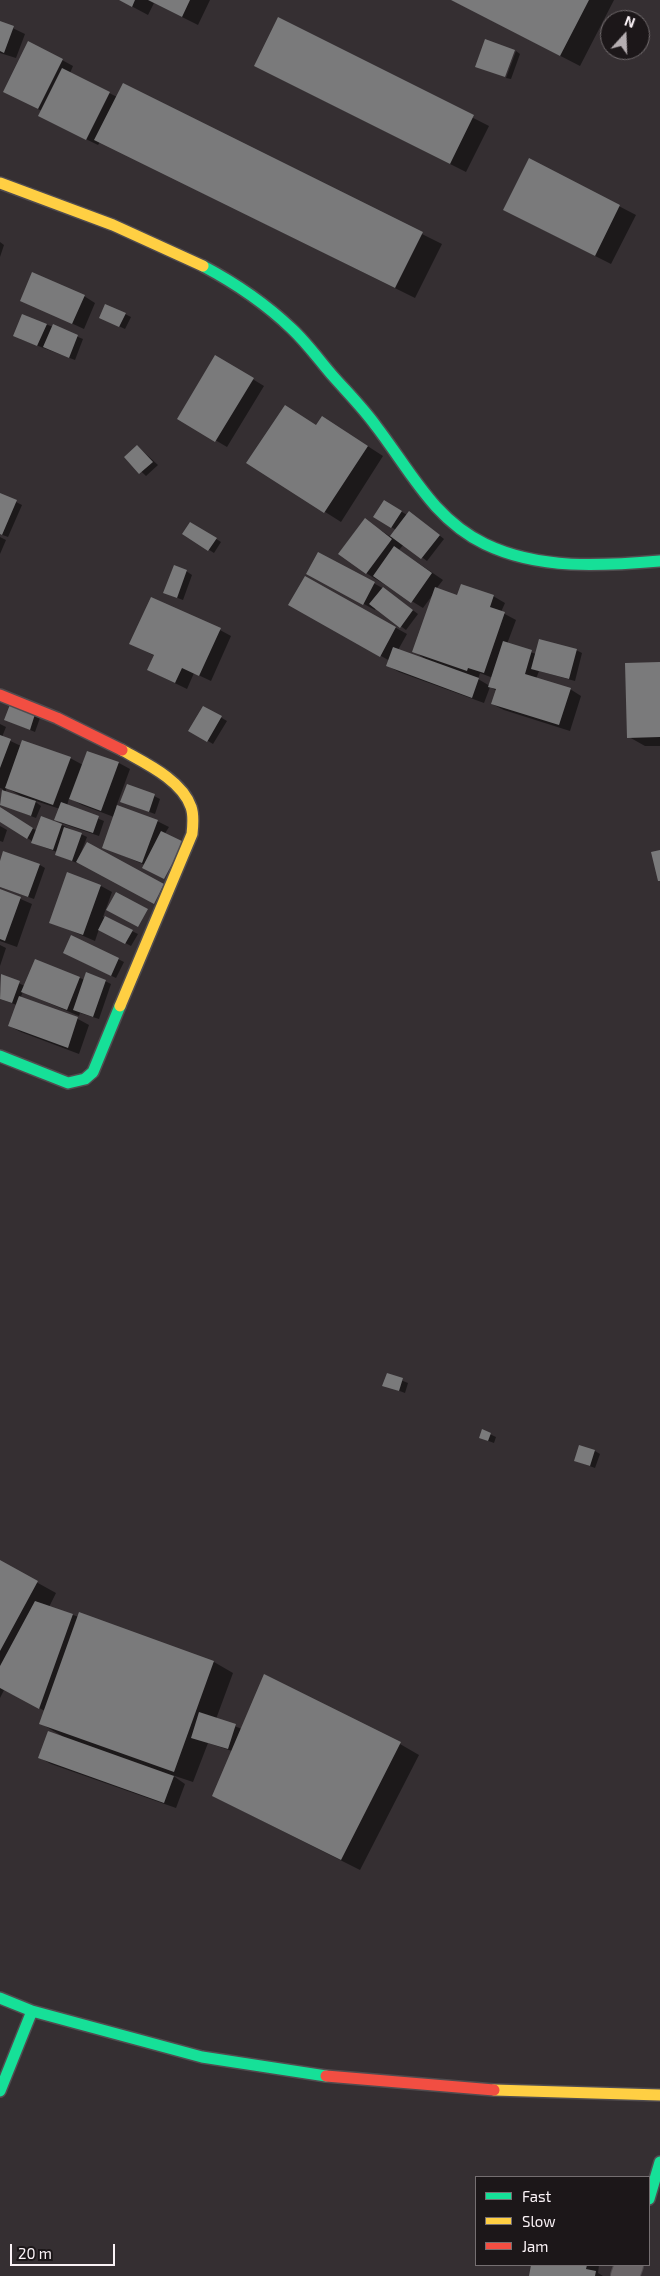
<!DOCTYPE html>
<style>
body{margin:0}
#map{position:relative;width:660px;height:2276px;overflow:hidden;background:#352f32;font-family:"Exo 2",sans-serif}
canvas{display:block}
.legend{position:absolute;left:475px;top:2176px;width:175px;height:90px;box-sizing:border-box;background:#1c1719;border:1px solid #756f71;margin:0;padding:6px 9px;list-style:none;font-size:15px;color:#faf2f6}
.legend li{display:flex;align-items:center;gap:10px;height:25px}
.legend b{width:25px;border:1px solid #756f71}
.north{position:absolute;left:600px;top:10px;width:50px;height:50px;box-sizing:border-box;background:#1c1719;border:1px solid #756f71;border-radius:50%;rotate:20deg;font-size:14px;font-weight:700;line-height:20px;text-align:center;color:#faf2f6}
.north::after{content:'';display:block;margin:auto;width:18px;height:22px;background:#b5aeb1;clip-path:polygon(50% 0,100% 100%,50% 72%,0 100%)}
.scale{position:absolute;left:10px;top:2244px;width:105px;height:22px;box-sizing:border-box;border:2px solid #faf2f6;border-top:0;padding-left:6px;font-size:15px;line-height:18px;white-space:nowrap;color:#faf2f6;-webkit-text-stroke:4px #1c1719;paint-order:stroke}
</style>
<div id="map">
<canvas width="660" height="2276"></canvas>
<ul class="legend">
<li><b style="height:6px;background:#16e098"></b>Fast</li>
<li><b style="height:6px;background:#ffcf43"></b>Slow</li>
<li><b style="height:6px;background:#f24e42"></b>Jam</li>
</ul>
<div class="north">N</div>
<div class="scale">20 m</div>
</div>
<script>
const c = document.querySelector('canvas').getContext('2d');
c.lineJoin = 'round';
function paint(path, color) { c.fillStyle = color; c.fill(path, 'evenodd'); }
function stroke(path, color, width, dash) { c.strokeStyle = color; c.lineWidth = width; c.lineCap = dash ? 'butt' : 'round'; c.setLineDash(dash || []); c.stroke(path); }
const shadow = new Path2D(`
 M120,0H210L198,25L154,3L148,15Z
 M452,0H614L580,66Z
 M279,19L489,126L466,172L271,74Z
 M0,22L25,34L16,58L0,53Z
 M516,51L520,54L511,79L506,78Z
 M62,60L73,66L70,73L117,97L123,85L442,244L415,298L100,142L98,145L51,122L42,111L16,98Z
 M530,160L636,215L611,264L520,218Z
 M0,242L4,245L0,257Z
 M84,296L95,303L84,329L21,300Z
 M125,314L131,317L125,329L106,320Z
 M23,315L83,339L75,360L20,339Z
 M216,357L264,386L227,447L178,418Z
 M338,427L383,456L341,522L248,463Z
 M137,446L158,465L146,476L126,457Z
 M0,494L22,505L8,537L0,534Z
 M384,501L407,515L415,516L444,539L427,561L404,544L399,550L443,580L436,589L458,597L493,596L505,603L501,612L516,620L507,644L536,654L576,650L582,653L575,681L539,671L536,679L570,689L581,696L570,731L504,710L492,704L497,691L490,687L484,703L399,672L388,666L390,661L290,605L306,578L407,634L398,650L428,661L414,651L434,593L423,608L366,573L365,520L391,537L396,530L375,517ZM480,673L493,678L490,686L478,679Z
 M191,523L221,542L214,553L184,534Z
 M0,537L6,540L0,554Z
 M319,553L386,590L418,614L406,630L376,608L375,610L307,573Z
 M186,571L192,575L183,600L170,595Z
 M220,630L231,636L211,681L194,673L187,689L148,670L155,656L131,644Z
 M660,663V746H645L629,737Z
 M203,707L227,721L213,744L190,730Z
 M41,715L35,732L6,720Z
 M0,724L6,727L2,737L21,746L70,758L83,765L119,763L130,769L116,807L157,821L169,827L145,865L103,847L114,817L82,805L69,798L67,806L104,821L99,836L61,823L56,819L60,809L33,800L41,806L36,818L0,804L3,789L0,788ZM7,788L21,796L5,792Z
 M154,796L160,799L155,814L122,802Z
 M0,808L37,831L62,825L87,837L77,863L62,857L56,854L57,852L38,845L0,820Z
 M0,826L7,830L3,842L0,841Z
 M0,864L40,865L45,868L34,899L0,887Z
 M101,886L112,892L103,917L138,934L131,946L99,929L95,941L51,922Z
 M0,890L32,904L17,947L0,941Z
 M0,945L6,948L0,966Z
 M70,956L118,959L124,962L116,978Z
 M2,976L25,986L80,978L85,980L105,981L111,984L99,1019L80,1013L79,1016L23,992L20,998L78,1019L89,1025L79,1054L21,1032L9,1026L17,1005L0,999Z
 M388,1375L408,1383L405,1393L384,1385Z
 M483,1431L496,1437L494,1443L486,1440Z
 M595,1451L600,1454L595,1468L576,1461Z
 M0,1562L56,1593L49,1607L214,1662L233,1673L216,1719L242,1729L400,1744L419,1755L360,1870L213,1796L232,1751L208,1743L193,1782L172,1775L185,1784L176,1808L51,1764L40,1758L62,1736L40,1723L45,1711L4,1690L0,1698Z
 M532,2265H599L598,2273L603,2276H531Z`);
const building = new Path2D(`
 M119,0H135L132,7Z
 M148,0H190L182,17Z
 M451,0H589L560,56Z
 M278,17L474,115L450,164L254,66Z
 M0,21L14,26L4,53L0,51Z
 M485,39L515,50L505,77L475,67Z
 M28,41L63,59L38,109L3,92Z
 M62,68L110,92L86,140L38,116Z
 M123,83L423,232L395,288L94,140Z
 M529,158L620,205L595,256L503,210Z
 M32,272L85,295L72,324L20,301Z
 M105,304L126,313L119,327L99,318Z
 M22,314L47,324L37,346L13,336Z
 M53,324L78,335L69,358L43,347Z
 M215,355L254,378L215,442L177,419Z
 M285,405L316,425L322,416L368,446L324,513L246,463Z
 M137,445L153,462L139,474L124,457Z
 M0,493L17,500L2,535L0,534Z
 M384,500L402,511L391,528L373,517Z
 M409,511L440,535L421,559L390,536Z
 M365,518L392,539L366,574L338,554Z
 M190,522L217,538L208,551L182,534Z
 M394,546L432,573L411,603L373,576Z
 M318,552L375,582L363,605L306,574Z
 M174,565L187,570L177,598L163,593Z
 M305,576L396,627L380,657L288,605Z
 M461,584L494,595L490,607L505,612L484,673L468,668L467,671L412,652L435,587L457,595Z
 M383,587L413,610L400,628L369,604Z
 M151,597L221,628L199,676L182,668L175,683L147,670L154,655L129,644Z
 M539,639L577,649L569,679L531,669Z
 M503,641L532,650L525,674L571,688L559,725L491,704L496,689L488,687Z
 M393,647L479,678L472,698L386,666Z
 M660,662V737L627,738L625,663Z
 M11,702L36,711L30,730L4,720Z
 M203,706L222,716L207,742L188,731Z
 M0,735L11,739L0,768Z
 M22,740L71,757L53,805L5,788Z
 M87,751L119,762L101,811L69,799Z
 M127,784L155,794L149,812L120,802Z
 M2,790L36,801L31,816L0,805Z
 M61,802L99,816L93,833L54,820Z
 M117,805L158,820L142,863L102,848Z
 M0,807L33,828L27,839L0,822Z
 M41,816L62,824L53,850L31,843Z
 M64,827L82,833L72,861L55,855Z
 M161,831L184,842L164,879L142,868Z
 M87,842L164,884L154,904L76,862Z
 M660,850V881H658L651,852Z
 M3,851L40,864L28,897L0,887V861Z
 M67,872L101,885L83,935L49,923Z
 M0,889L21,897L5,941L0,939Z
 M116,892L148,909L138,927L106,910Z
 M105,916L133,930L125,944L98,930Z
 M71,935L119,958L111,976L63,953Z
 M35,959L80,977L67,1010L21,992Z
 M86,972L106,980L93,1017L73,1010Z
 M1,974L20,981L12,1003L0,999Z
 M19,996L78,1017L68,1048L8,1026Z
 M387,1373L403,1378L399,1391L382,1386Z
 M482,1429L491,1433L488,1441L479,1438Z
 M579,1445L595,1450L590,1466L574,1461Z
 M0,1560L38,1581L0,1651Z
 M35,1601L73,1614L39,1709L0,1688V1666Z
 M79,1612L214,1661L174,1772L39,1724Z
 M264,1674L401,1742L341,1860L212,1796Z
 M199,1712L236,1724L228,1749L191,1738Z
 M48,1731L174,1776L164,1803L38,1758Z
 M531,2265H587L586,2269L596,2271L595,2276H529Z`);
const street = new Path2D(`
 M625,2276L629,2265`);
const fast = new Path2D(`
 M203,266C235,283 266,304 292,329C307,343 319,360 332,375C347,392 363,408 376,426C410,470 433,519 485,544C539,570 602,566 660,561
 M0,1056L68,1083L85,1079L93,1072L120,1006
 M0,1998L32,2011L202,2057L326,2076
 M0,2091L32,2011
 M649,2199L660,2162`);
const slow = new Path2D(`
 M0,183L113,225L203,266
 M120,1006L192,834C193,825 194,815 191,807C182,780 145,763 122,750
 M494,2090L660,2095`);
const jam = new Path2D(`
 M0,695L57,718L122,750
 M326,2076L494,2090`);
paint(shadow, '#0007');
paint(building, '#7a7a7b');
stroke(street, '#514c4f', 30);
stroke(fast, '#514c4f', 14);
stroke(slow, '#514c4f', 14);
stroke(jam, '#514c4f', 14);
stroke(street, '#6b6668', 28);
stroke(fast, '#16e098', 11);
stroke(slow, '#ffcf43', 11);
stroke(jam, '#f24e42', 11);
</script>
